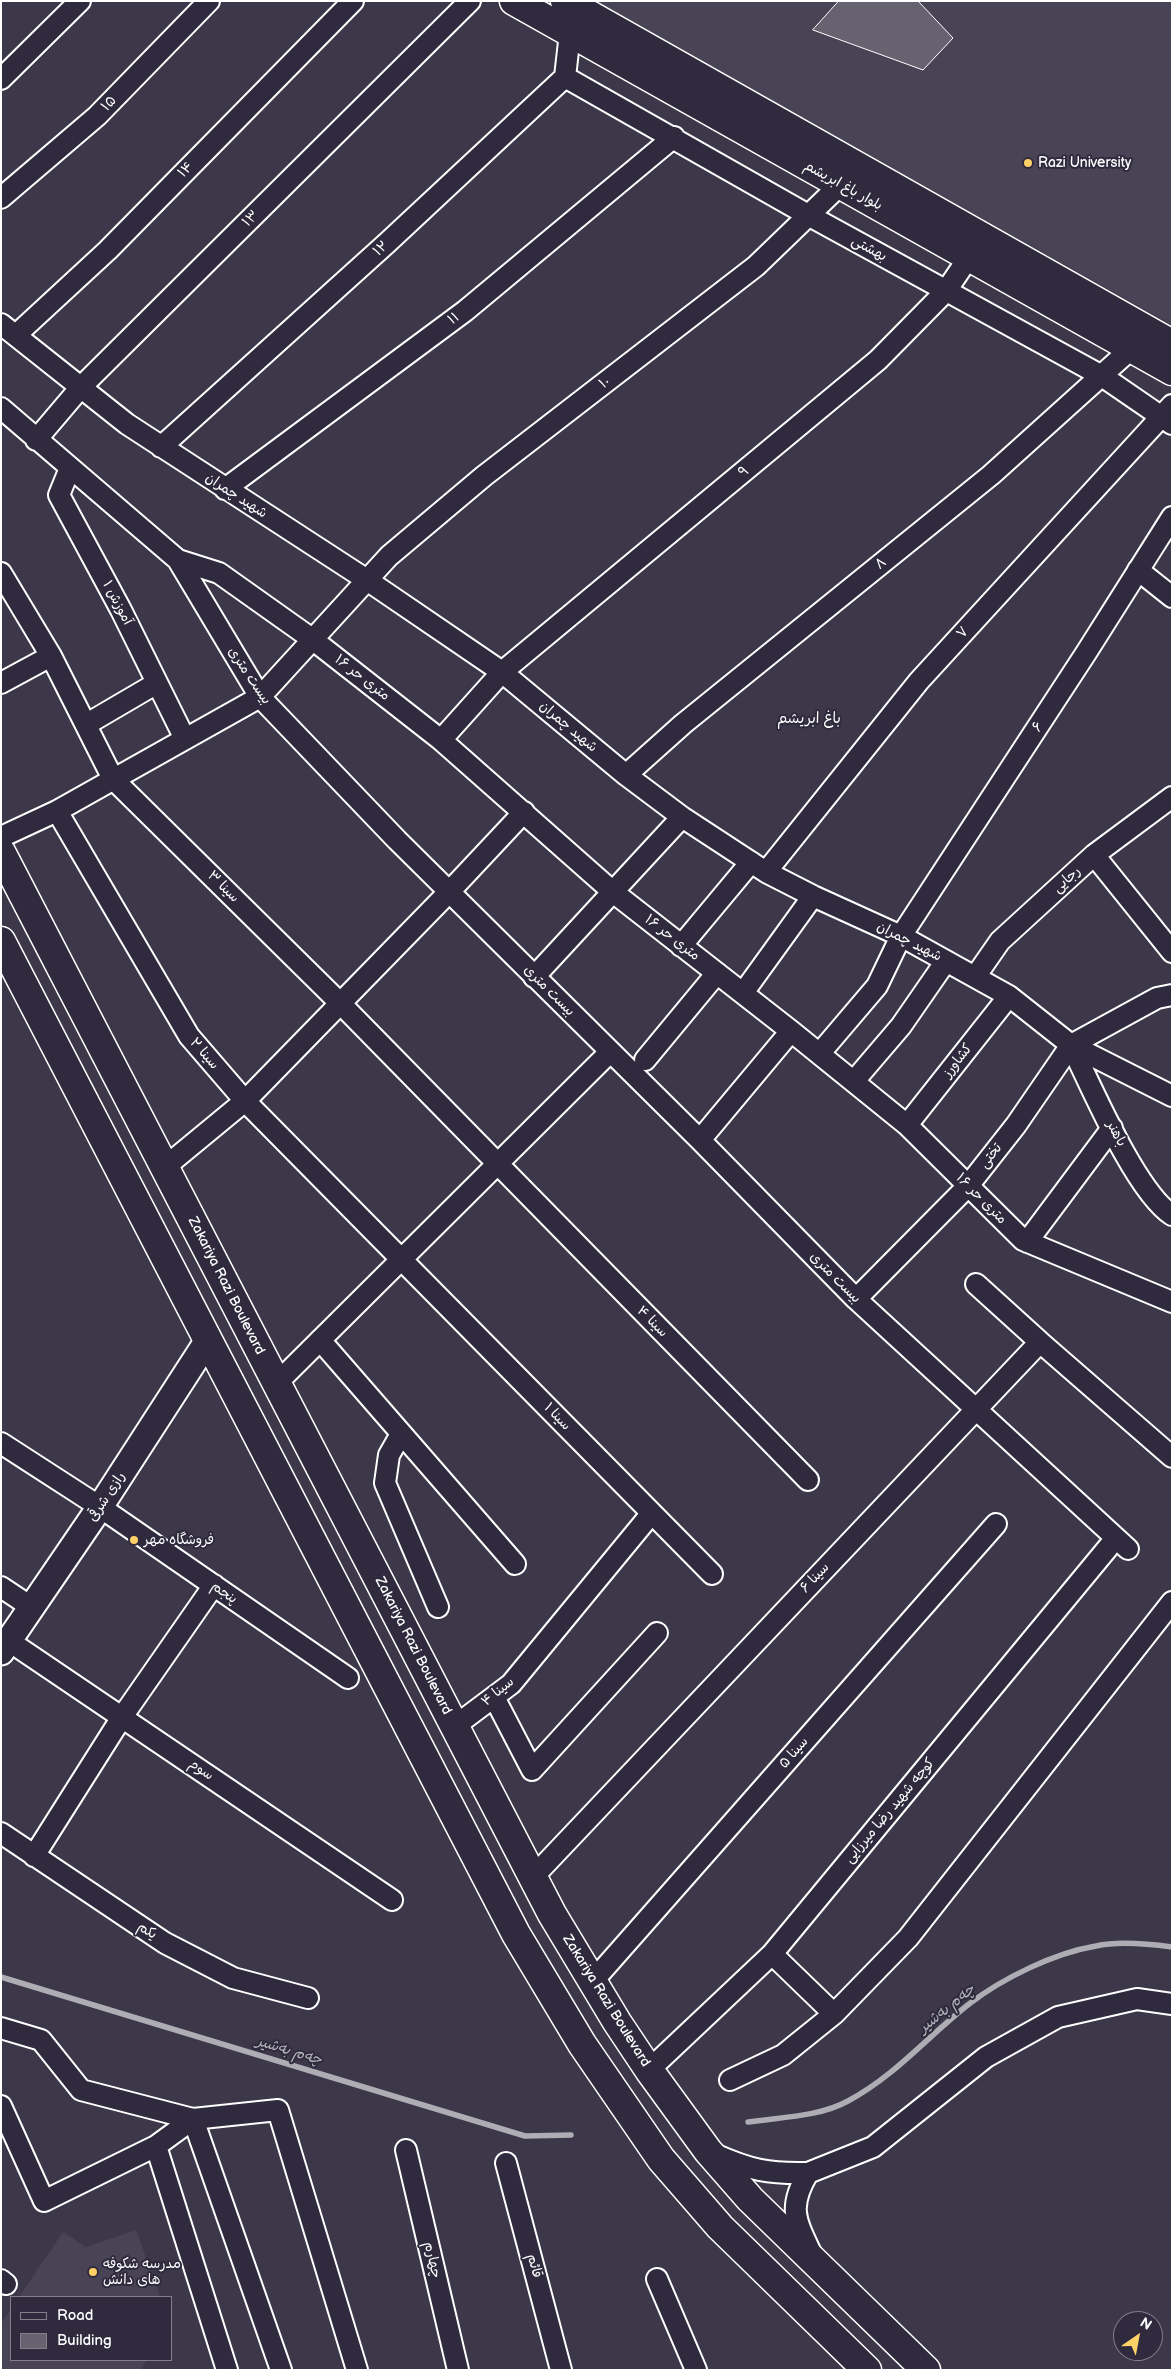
<!DOCTYPE html>
<meta charset="utf-8">
<style>
body{margin:0}
#map{position:relative;width:1173px;height:2371px;overflow:hidden;background:#3c3749;font-family:"Balsamiq Sans",sans-serif}
canvas{display:block}
.frame{position:absolute;inset:0;border:2px solid #fff;pointer-events:none}
.legend{position:absolute;left:10px;top:2296px;width:162px;height:65px;box-sizing:border-box;background:#2f2a3d;border:1px solid #827f8b;margin:0;padding:6px 9px;list-style:none;font-size:15px;color:#fff}
.legend li{display:flex;align-items:center;gap:10px;height:25px}
.legend b{width:25px;border:1px solid #827f8b}
.north{position:absolute;left:1113px;top:2311px;width:50px;height:50px;box-sizing:border-box;background:#2f2a3d;border:1px solid #827f8b;border-radius:50%;rotate:33deg;font-size:14px;font-weight:700;line-height:20px;text-align:center;color:#fff}
.north::after{content:'';display:block;margin:auto;width:18px;height:22px;background:#ffd166;clip-path:polygon(50% 0,100% 100%,50% 72%,0 100%)}
</style>
<div id="map">
<canvas width="1173" height="2371"></canvas>
<div class="frame"></div>
<ul class="legend">
<li><b style="height:6px;background:#2f2a3d"></b>Road</li>
<li><b style="height:14px;background:#666270"></b>Building</li>
</ul>
<div class="north">N</div>
</div>
<script>
const c = document.querySelector('canvas').getContext('2d');
c.lineJoin = 'round';
function paint(path, color) { c.fillStyle = color; c.fill(path, 'evenodd'); }
function stroke(path, color, width, dash) { c.strokeStyle = color; c.lineWidth = width; c.lineCap = dash ? 'butt' : 'round'; c.setLineDash(dash || []); c.stroke(path); }
function drawText(font, color, halo, rows, align = 'center') {
  c.font = font + ' "Balsamiq Sans","Playpen Sans Arabic",sans-serif'; c.lineWidth = 4; c.setLineDash([]); c.textBaseline = 'middle'; c.strokeStyle = halo; c.fillStyle = color; for (const [text, x, y, turn = 0] of rows) {
    c.save(); c.translate(x, y); c.rotate((+turn || 0) * Math.PI / 180); c.textAlign = isNaN(turn) ? turn : align; if (halo) c.strokeText(text, 0, 0); c.fillText(text, 0, 0); c.restore();
  }
}
const built = new Path2D(`
 M595,1H1172V325Z
 M136,2230L160,2297H19L63,2232L86,2247Z
 M11,2309V2360H147L141,2370H1V2324Z`);
const stream = new Path2D(`
 M1,1977L525,2136L571,2135
 M748,2122C781,2117 819,2117 848,2101C895,2076 928,2036 969,2004C1003,1978 1054,1953 1096,1946C1118,1941 1150,1944 1172,1947`);
const building = new Path2D(`
 M839,1H918L953,38L923,70L813,30Z`);
const minor = new Path2D(`
 M565,77L808,215L1102,376L1172,424
 M1,79L80,1
 M1,198L97,116L209,1
 M1,324L127,424L367,580L502,672L626,775L682,817L766,872L813,896L901,936L1009,996L1071,1045L1157,998L1172,995
 M16,335L108,250L353,1
 M1,408L178,560L260,697L397,840L700,1140L856,1299L1128,1549
 M36,440L81,387L470,1
 M161,447L387,243L565,77L570,33
 M70,468L59,495L121,610L185,739
 M225,489L465,311L674,137
 M178,560L219,573L312,639L441,740L613,892L791,1031L907,1125L1023,1240L1172,1302
 M1138,570L1172,597
 M1,573L51,656L113,779L341,1004L808,1480
 M1,683L51,656
 M87,724L157,683
 M441,740L502,672L878,360L946,291L969,257
 M626,775L683,724L991,475L1132,348
 M57,811L189,1036L245,1101L712,1574
 M1,837L57,811L260,697L389,556L484,476L756,266L840,185
 M1094,855L1172,952
 M766,872L919,681L1172,405
 M681,946L751,862
 M534,977L682,817
 M975,977L1000,941L1094,855L1172,797
 M743,993L813,896
 M1071,1045C1091,1086 1136,1192 1172,1215
 M1071,1045L1172,1096
 M820,1053L877,986L901,936L1086,653L1172,517
 M645,1060L717,973
 M854,1081L901,1026L946,961
 M907,1125L1009,996
 M700,1140L791,1031
 M165,1167L245,1101L449,892L524,812
 M1027,1242L1112,1128
 M856,1299L968,1186L1016,1125L1071,1045
 M320,1340L515,1564
 M1040,1342L1172,1457
 M277,1383L610,1052
 M401,1434L389,1455L385,1483L438,1607
 M1,1443L100,1507L348,1678
 M1,1587L31,1607
 M9,1641L392,1900
 M494,1697L532,1770L657,1633
 M455,1726L511,1684L651,1514
 M1,1833L165,1943L233,1978L308,1998
 M34,1856L122,1717L214,1585
 M533,1877L1040,1342L976,1284
 M772,1954L834,2014
 M593,1981L996,1524
 M1,2028L41,2040L81,2090L193,2119L281,2370
 M649,2070L772,1954L1116,1538
 M730,2080L783,2055L834,2014L908,1938L1172,1602
 M1,2106L44,2201L156,2146L193,2119L278,2110L357,2370
 M156,2146L227,2370
 M406,2150L458,2370
 M714,2154C750,2170 768,2174 808,2173C788,2207 795,2219 811,2253
 M506,2163L561,2370
 M808,2173L873,2147L986,2057L1058,2017L1137,1999L1172,2004
 M657,2279L696,2370
 M1,2280L6,2284`);
const tertiary = new Path2D(`
 M1,1652L100,1507L208,1340`);
const secondary = new Path2D(`
 M514,1L1172,371
 M565,1L1172,344
 M1,852L552,1914L617,2022L649,2070L708,2151L750,2199L926,2370
 M1,941L516,1934L582,2044L661,2159L720,2227L867,2370`);
const markers = [
 [1028,163,5,"#ffd166"],
 [134,1540,5,"#ffd166"],
 [93,2272,5,"#ffd166"]
];
const streetNames = [
 ["۱۵",109,104,-46],
 ["۱۴",186,170,-45],
 ["بلوار باغ ابریشم",843,186,29],
 ["۱۳",251,219,-45],
 ["۱۲",381,249,-42],
 ["بهشتی",869,249,29],
 ["۱۱",454,319,-37],
 ["۱۰",605,383,-38],
 ["۹",744,472,-40],
 ["شهید چمران",236,496,33],
 ["۸",881,564,-39],
 ["آموزش ۱",117,603,62],
 ["۷",963,633,-48],
 ["بیست متری",249,676,56],
 ["۱۶ متری حر",362,678,38],
 ["شهید چمران",568,727,40],
 ["۶",1038,727,-57],
 ["رجایی",1067,880,-42],
 ["سینا ۳",223,887,45],
 ["۱۶ متری حر",672,938,38],
 ["شهید چمران",909,942,27],
 ["بیست متری",549,991,45],
 ["سینا ۲",204,1054,49],
 ["کشاورز",958,1061,-52],
 ["باهنر",1116,1134,62],
 ["تختی",991,1156,-52],
 ["۱۶ متری حر",981,1199,45],
 ["بیست متری",835,1278,45],
 ["Zakariya Razi Boulevard",226,1286,63],
 ["سینا ۴",652,1322,45],
 ["۱ سینا",557,1417,46],
 ["رازی شرقی",107,1497,-57],
 ["سینا ۶",815,1578,-47],
 ["پنجم",224,1593,35],
 ["Zakariya Razi Boulevard",413,1646,63],
 ["سینا ۴",498,1692,-39],
 ["سینا ۵",794,1753,-49],
 ["سوم",201,1770,34],
 ["کوچه شهید رضا میرزایی",890,1811,-50],
 ["یکم",147,1931,33],
 ["Zakariya Razi Boulevard",606,2001,58],
 ["چهارم",432,2260,77],
 ["قائم",534,2266,75]
];
const poiNames = [
 ["Razi University",1038,163],
 ["فروشگاه مهر",144,1540],
 ["مدرسه شکوفه",103,2264],
 ["های دانش",103,2280]
];
const neighbourhoodNames = [
 ["باغ ابریشم",809,719]
];
const waterNames = [
 ["چەم بەشیر",947,2009,-39],
 ["چەم بەشیر",289,2051,17]
];
paint(built, '#494455');
stroke(stream, '#afadb4', 5.5);
paint(building, '#666270');
stroke(building, '#fff', 1);
stroke(minor, '#fff', 24);
stroke(tertiary, '#fff', 29);
stroke(secondary, '#fff', 31);
stroke(minor, '#2f2a3d', 20);
stroke(tertiary, '#2f2a3d', 25);
stroke(secondary, '#2f2a3d', 28);
for (const [x, y, r, color] of markers) { const dot = new Path2D(); dot.arc(x, y, r, 0, 2 * Math.PI); c.fillStyle = color; c.fill(dot); stroke(dot, '#2f2a3d', 2); }
drawText('14px', '#fff', '#2f2a3d', streetNames);
drawText('14px', '#fff', '#2f2a3d', poiNames, 'left');
drawText('15px', '#fff', '#2f2a3d', neighbourhoodNames);
drawText('italic 15px', '#b5b4ba', '#2f2a3d', waterNames);
</script>
